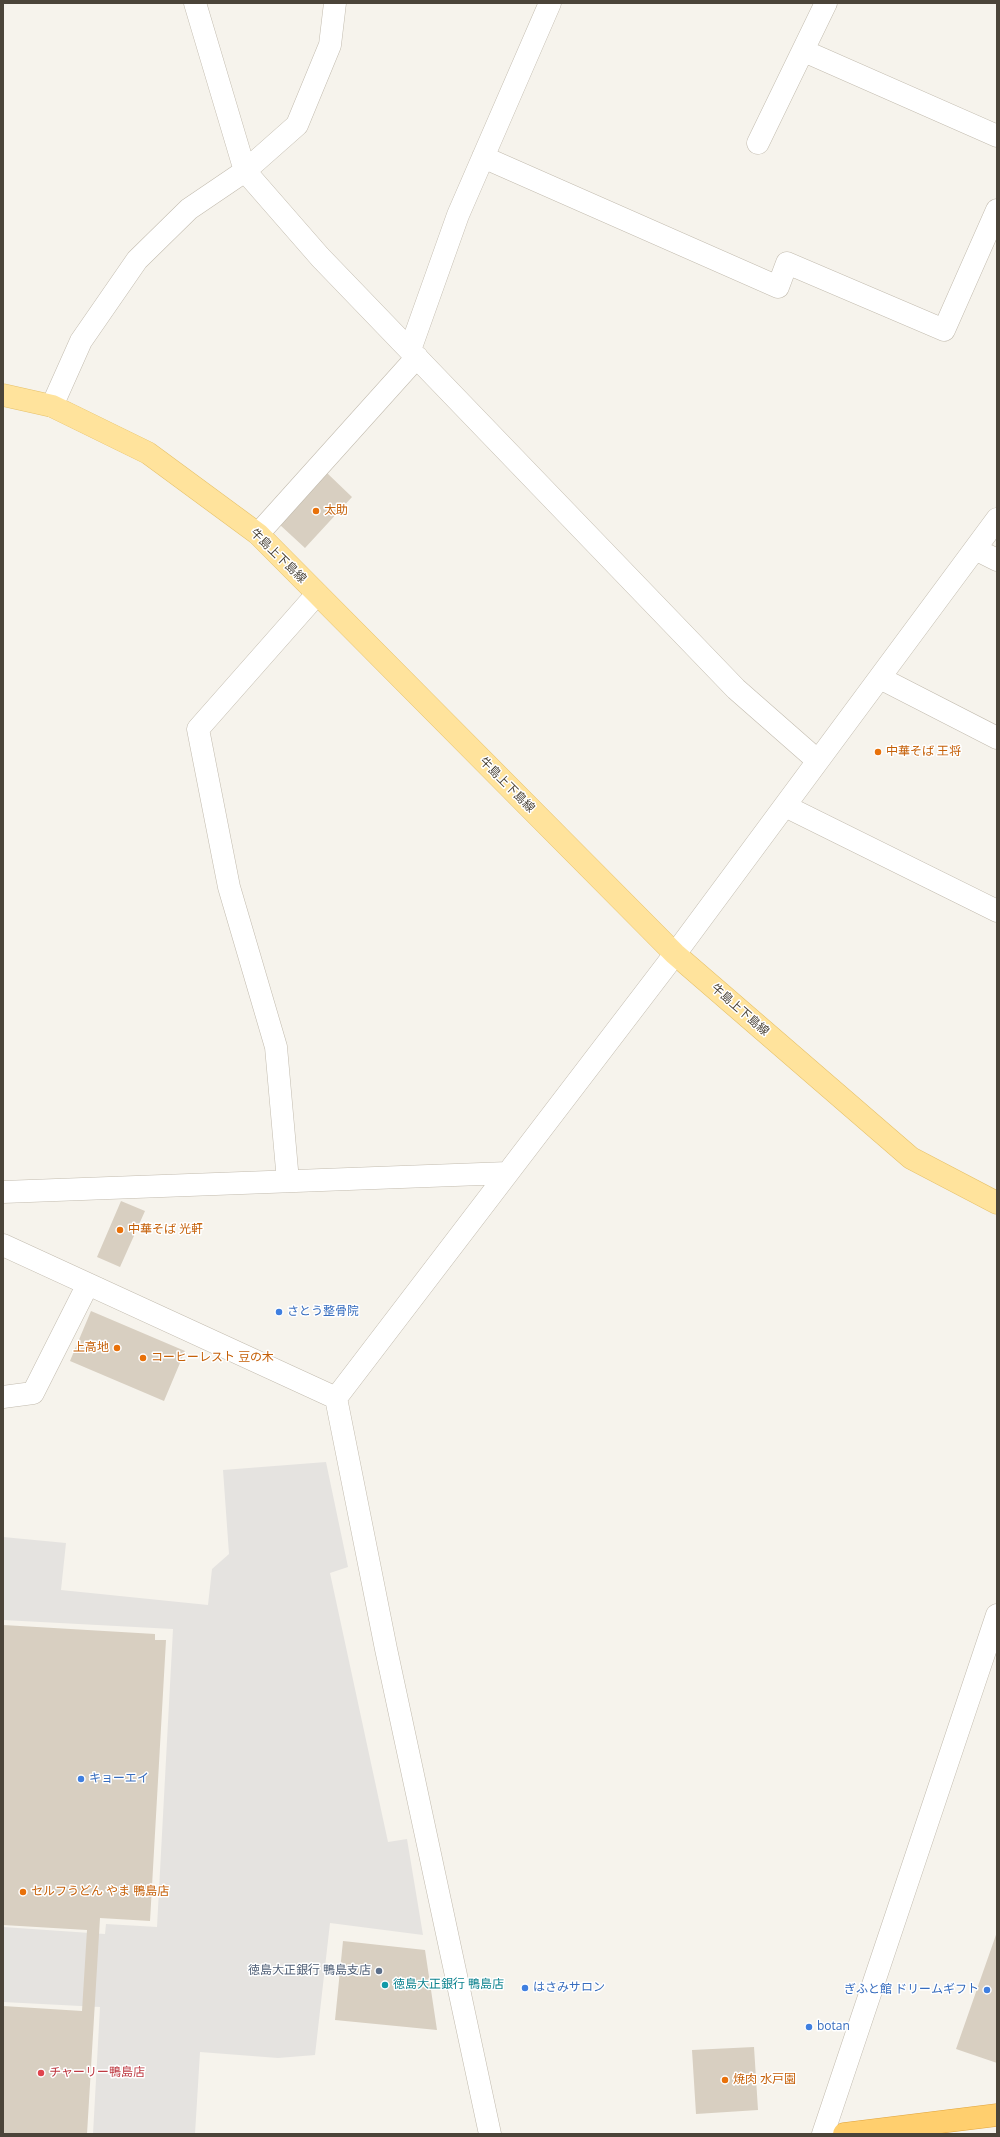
<!DOCTYPE html>
<meta charset="utf-8">
<style>
body{margin:0}
#map{position:relative;width:1000px;height:2137px;overflow:hidden;background:#f6f3ec;font-family:"Open Sans",sans-serif}
canvas{display:block}
.frame{position:absolute;inset:0;border:4px solid #4b4439;pointer-events:none}
</style>
<div id="map">
<canvas width="1000" height="2137"></canvas>
<div class="frame"></div>
</div>
<script>
const c = document.querySelector('canvas').getContext('2d');
c.lineJoin = 'round';
function paint(path, color) { c.fillStyle = color; c.fill(path, 'evenodd'); }
function stroke(path, color, width, dash) { c.strokeStyle = color; c.lineWidth = width; c.lineCap = dash ? 'butt' : 'round'; c.setLineDash(dash || []); c.stroke(path); }
function drawText(font, color, halo, rows, align = 'center') {
  c.font = font + ' "Open Sans","Noto Sans JP",sans-serif'; c.lineWidth = 3; c.setLineDash([]); c.textBaseline = 'middle'; c.strokeStyle = halo; c.fillStyle = color; for (const [text, x, y, turn = 0] of rows) {
    c.save(); c.translate(x, y); c.rotate((+turn || 0) * Math.PI / 180); c.textAlign = isNaN(turn) ? turn : align; if (halo) c.strokeText(text, 0, 0); c.fillText(text, 0, 0); c.restore();
  }
}
const parking = new Path2D(`
 M326,1462L348,1567L330,1573L388,1842L407,1839L423,1935L330,1923L315,2055L278,2058L200,2052L195,2134H93L100,2007L3,2002V1927L105,1934L106,1924L157,1927L173,1629L3,1620V1537L66,1543L61,1590L208,1605L212,1569L229,1554L223,1470Z`);
const building = new Path2D(`
 M327,473L352,497L305,548L279,524Z
 M121,1201L145,1211L120,1267L97,1257Z
 M91,1311L185,1351L164,1401L70,1361Z
 M3,1625L155,1634V1640H166L150,1921L100,1918L87,2134H3V2006L82,2011L87,1930L3,1925Z
 M997,1932V2063L956,2049Z
 M343,1941L425,1950L437,2030L335,2020Z
 M754,2047L758,2110L696,2114L692,2050Z`);
const minor = new Path2D(`
 M195,3L245,171L320,257L736,689L818,761
 M804,51L997,136
 M758,143L826,3
 M483,157L778,287L787,263L944,330L997,210
 M410,350L458,215L550,3
 M52,406L81,341L137,260L189,209L245,171L297,125L330,45L335,3
 M258,534L417,357
 M975,549L997,560
 M880,678L997,738
 M785,806L997,911
 M288,1181L276,1047L229,887L198,729L317,594
 M3,1192L508,1173
 M3,1245L336,1398
 M3,1397L33,1393L88,1284
 M490,2134L386,1649L336,1398L675,954L997,519
 M823,2134L997,1615`);
const major = new Path2D(`
 M3,395L52,406L148,453L258,534L675,954L911,1158L997,1203`);
const highway = new Path2D(`
 M844,2134L997,2115`);
const markers = [
 [316,511,4,"#e8710a"],
 [878,752,4,"#e8710a"],
 [120,1230,4,"#e8710a"],
 [279,1312,4,"#3f7fe0"],
 [117,1348,4,"#e8710a"],
 [143,1358,4,"#e8710a"],
 [81,1779,4,"#3f7fe0"],
 [23,1892,4,"#e8710a"],
 [379,1971,4,"#5c6f8a"],
 [385,1985,4,"#0f9aa8"],
 [525,1988,4,"#3f7fe0"],
 [987,1990,4,"#3f7fe0"],
 [809,2027,4,"#3f7fe0"],
 [41,2073,4,"#e0444e"],
 [725,2080,4,"#e8710a"]
];
const foodNames = [
 ["太助",324,511],
 ["中華そば 王将",886,752],
 ["中華そば 光軒",128,1230],
 ["上高地",109,1348,"right"],
 ["コーヒーレスト 豆の木",151,1358],
 ["セルフうどん やま 鴨島店",31,1892],
 ["焼肉 水戸園",733,2080]
];
const streetNames = [
 ["牛島上下島線",278,556,44],
 ["牛島上下島線",507,785,45],
 ["牛島上下島線",740,1010,41]
];
const shopNames = [
 ["さとう整骨院",287,1312],
 ["キョーエイ",89,1779],
 ["はさみサロン",533,1988],
 ["ぎふと館 ドリームギフト",979,1990,"right"],
 ["botan",817,2027]
];
const serviceNames = [
 ["徳島大正銀行 鴨島支店",371,1971]
];
const cultureNames = [
 ["徳島大正銀行 鴨島店",393,1985]
];
const healthNames = [
 ["チャーリー鴨島店",49,2073]
];
paint(parking, '#e5e3e0');
paint(building, '#d8cfc1');
stroke(minor, '#c2bbae', 23);
stroke(major, '#e6c16a', 23);
stroke(highway, '#e0a43c', 23);
stroke(minor, '#fff', 22);
stroke(major, '#ffe39c', 22);
stroke(highway, '#ffcf6e', 22);
for (const [x, y, r, color] of markers) { const dot = new Path2D(); dot.arc(x, y, r, 0, 2 * Math.PI); c.fillStyle = color; c.fill(dot); stroke(dot, '#fff', 1.5); }
drawText('12px', '#c56008', '#fff', foodNames, 'left');
drawText('12px', '#4b4439', '#fff', streetNames);
drawText('12px', '#366cbe', '#fff', shopNames, 'left');
drawText('12px', '#4e5e75', '#fff', serviceNames, 'right');
drawText('12px', '#0d838f', '#fff', cultureNames, 'left');
drawText('12px', '#be3a42', '#fff', healthNames, 'left');
</script>
